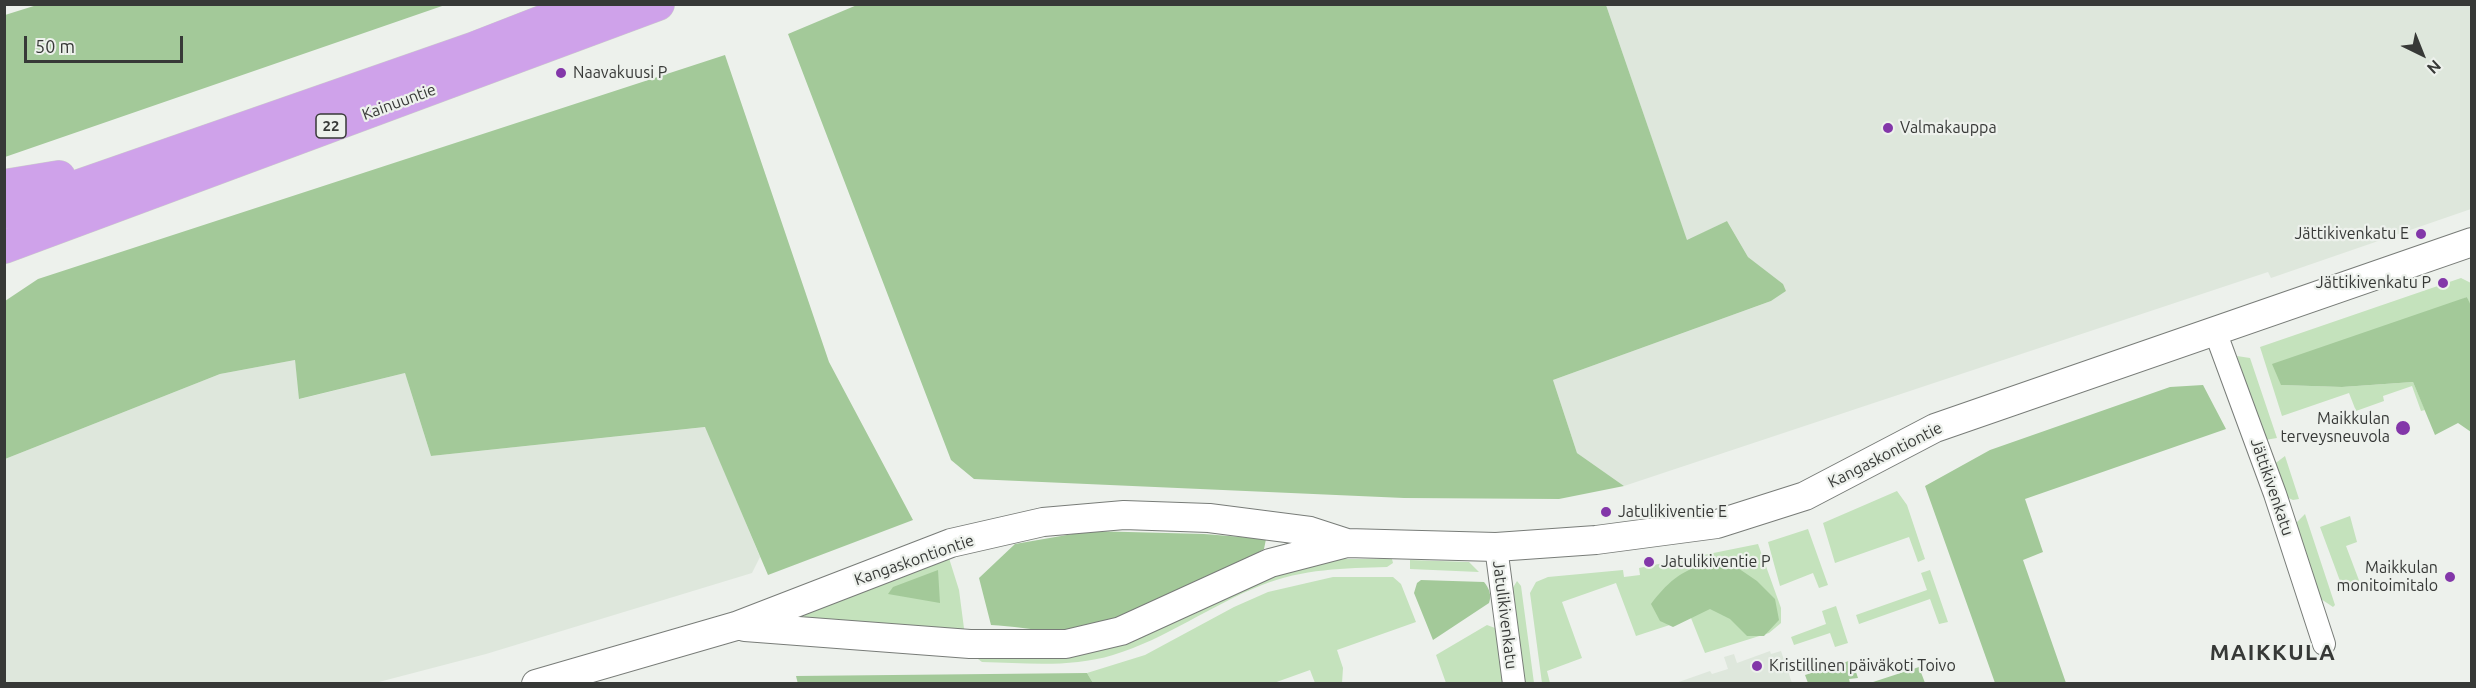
<!DOCTYPE html>
<meta charset="utf-8">
<style>
body{margin:0}
#map{position:relative;width:2476px;height:688px;overflow:hidden;background:#edf1ec;font-family:Ubuntu,sans-serif}
canvas{display:block}
.frame{position:absolute;inset:0;border:6px solid #373937;pointer-events:none}
.north{position:absolute;left:2392px;top:24px;width:60px;height:60px;-webkit-text-stroke:4px #edf1ec;paint-order:stroke;rotate:137deg;font-size:16px;font-weight:700;line-height:24px;text-align:center;color:#373937}
.north::after{content:'';display:block;margin:auto;width:21px;height:27px;background:#373937;clip-path:polygon(50% 0,100% 100%,50% 72%,0 100%)}
.scale{position:absolute;left:24px;top:36px;width:159px;height:27px;box-sizing:border-box;border:3px solid #373937;border-top:0;padding-left:8px;font-size:18px;line-height:21px;white-space:nowrap;color:#373937;-webkit-text-stroke:4px #edf1ec;paint-order:stroke}
</style>
<div id="map">
<canvas width="2476" height="688"></canvas>
<div class="frame"></div>
<div class="north">N</div>
<div class="scale">50 m</div>
</div>
<script>
const c = document.querySelector('canvas').getContext('2d');
c.lineJoin = 'round';
function paint(path, color) { c.fillStyle = color; c.fill(path, 'evenodd'); }
function stroke(path, color, width, dash) { c.strokeStyle = color; c.lineWidth = width; c.lineCap = dash ? 'butt' : 'round'; c.setLineDash(dash || []); c.stroke(path); }
function drawText(font, color, halo, rows, align = 'center') {
  c.font = font + ' Ubuntu,sans-serif'; c.lineWidth = 4.5; c.setLineDash([]); c.textBaseline = 'middle'; c.strokeStyle = halo; c.fillStyle = color; for (const [text, x, y, turn = 0] of rows) {
    c.save(); c.translate(x, y); c.rotate((+turn || 0) * Math.PI / 180); c.textAlign = isNaN(turn) ? turn : align; if (halo) c.strokeText(text, 0, 0); c.fillText(text, 0, 0); c.restore();
  }
}
const built = new Path2D(`
 M1606,5H2471V209L2271,278L2268,272L1624,486L1577,453L1553,380L1771,301L1786,291L1782,284L1748,257L1727,221L1687,241Z
 M295,360L300,399L405,373L431,456L706,427L760,557L752,573L486,654L375,683L5,684V459L220,374Z
 M1770,651L1771,654L1781,651L1792,683L1673,684L1710,671L1712,674L1728,669L1724,657L1734,654L1737,663Z`);
const green = new Path2D(`
 M2461,278L2471,283V308L2467,297L2281,385L2342,387L2413,382L2425,410L2421,411L2412,386L2383,396L2384,401L2356,411L2349,393L2282,416L2260,347Z
 M2237,356L2250,358L2277,438L2265,440Z
 M2285,456L2299,499L2293,500L2284,496L2273,465Z
 M1897,491L1907,505L1925,559L1918,562L1909,537L1835,563L1823,523Z
 M2305,514L2335,605L2333,607L2321,599L2294,525Z
 M2350,516L2357,542L2346,546L2360,583L2343,589L2320,527Z
 M1808,529L1828,585L1819,588L1813,573L1780,586L1768,542Z
 M1758,544L1781,608V623L1769,633L1705,653L1691,618L1636,636L1616,583L1562,602L1582,658L1547,671L1550,683H1542L1530,593L1536,582L1548,577L1623,570L1624,577L1640,575L1639,568Z
 M948,555L959,590L965,636L765,622Z
 M1335,559H1392L1393,563L1387,567C1345,568 1302,569 1262,585C1211,605 1166,639 1113,655C1070,668 1026,663 982,662L978,659V649L1225,590Z
 M1410,560L1469,562L1479,572L1410,569Z
 M1930,570L1948,622L1939,624L1930,599L1859,624L1856,615L1927,590L1921,573Z
 M1333,577H1393L1401,584L1416,622L1337,650L1343,668L1342,683H1315L1310,670L1271,684L1093,683L1087,673L1145,655L1234,607L1268,592Z
 M1517,581L1521,586L1534,683H1523L1511,591Z
 M1836,606L1848,643L1835,647L1830,633L1794,645L1791,637L1826,624L1822,611Z
 M1487,625L1495,628L1505,683H1446L1436,655Z`);
const forest = new Path2D(`
 M37,5V4L445,5L5,157V15Z
 M857,5H1606L1687,240L1727,221L1748,257L1783,284L1786,291L1771,301L1553,380L1577,453L1624,486L1559,499L1404,498L974,479L951,460L788,34Z
 M725,55L829,362L913,520L768,575L705,427L431,456L405,373L299,399L295,360L220,374L5,459V301L38,279Z
 M2467,297L2472,308L2471,432L2458,423L2435,435L2413,382L2342,387L2281,385L2272,364Z
 M2203,385L2226,429L2025,499L2043,552L2023,560L2066,683H1995L1925,486L1990,450L2170,387Z
 M1090,531L1204,534L1266,539L1264,549C1216,577 1119,627 1065,630C1041,632 1015,626 991,625L979,578L1015,544Z
 M1706,564H1732L1757,581L1775,599L1779,620L1764,636H1747L1730,619L1710,609L1673,627L1660,621L1651,604C1666,584 1681,570 1706,564Z
 M938,570L940,603L888,594L893,587Z
 M1421,580L1484,582C1489,588 1492,595 1489,603L1433,640L1414,593L1417,583Z
 M1852,660L1858,678L1849,679L1850,683H1808L1805,675Z
 M1919,667L1925,683H1870Z
 M1087,673L1093,683L798,684L796,676Z`);
const minor = new Path2D(`
 M2215,331L2275,494L2324,644
 M1496,547L1514,684`);
const tertiary = new Path2D(`
 M745,627L970,644H1066L1121,631L1270,563L1347,543
 M536,684L736,626L951,543L1043,522L1124,515L1209,518L1310,531L1347,543L1496,547L1596,540L1717,524L1805,496L1935,428L2472,242`);
const trunk = new Path2D(`
 M4,186L59,177
 M4,212L475,48L588,4
 M4,247L658,4`);
const markers = [
 [561,73,6,"#8337a9"],
 [1888,128,6,"#8337a9"],
 [2421,234,6,"#8337a9"],
 [2443,283,6,"#8337a9"],
 [2403,428,8,"#8337a9"],
 [1606,512,6,"#8337a9"],
 [1649,562,6,"#8337a9"],
 [2450,577,6,"#8337a9"],
 [1757,666,6,"#8337a9"]
];
const shields = [
 [331,126,30]
];
const shieldNames = [
 ["22",331,126]
];
const poiNames = [
 ["Naavakuusi P",573,73],
 ["Valmakauppa",1900,128],
 ["Jättikivenkatu E",2409,234,"right"],
 ["Jättikivenkatu P",2431,283,"right"],
 ["Maikkulan",2390,419,"right"],
 ["terveysneuvola",2390,437,"right"],
 ["Jatulikiventie E",1618,512],
 ["Jatulikiventie P",1661,562],
 ["Maikkulan",2438,568,"right"],
 ["monitoimitalo",2438,586,"right"],
 ["Kristillinen päiväkoti Toivo",1769,666]
];
const streetNames = [
 ["Kainuuntie",399,102,-20],
 ["Kangaskontiontie",1885,455,-27],
 ["Jättikivenkatu",2272,487,71],
 ["Kangaskontiontie",914,560,-19],
 ["Jatulikivenkatu",1505,615,83]
];
const districtNames = [
 ["MAIKKULA",2273,653]
];
paint(built, '#dee7dc');
paint(green, '#c4e2bc');
paint(forest, '#a3c999');
stroke(minor, '#787c78', 24);
stroke(tertiary, '#787c78', 30);
stroke(trunk, '#cbcccb', 34);
stroke(minor, '#fff', 22);
stroke(tertiary, '#fff', 28);
stroke(trunk, '#cfa2ea', 33);
for (const [x, y, r, color] of markers) { const dot = new Path2D(); dot.arc(x, y, r, 0, 2 * Math.PI); c.fillStyle = color; c.fill(dot); stroke(dot, '#edf1ec', 2); }
for (const [x, y, w] of shields) { const box = new Path2D(); box.roundRect(x - w / 2, y - 12, w, 24, 4.5); c.fillStyle = '#edf1ec'; c.fill(box); stroke(box, '#373937', 1.5); }
drawText('bold 15px', '#373937', null, shieldNames);
drawText('16px', '#373937', '#edf1ec', poiNames, 'left');
drawText('16px', '#373937', '#edf1ec', streetNames);
c.letterSpacing = '1.5px';
drawText('bold 22px', '#373937', '#edf1ec', districtNames);
c.letterSpacing = '0px';
</script>
